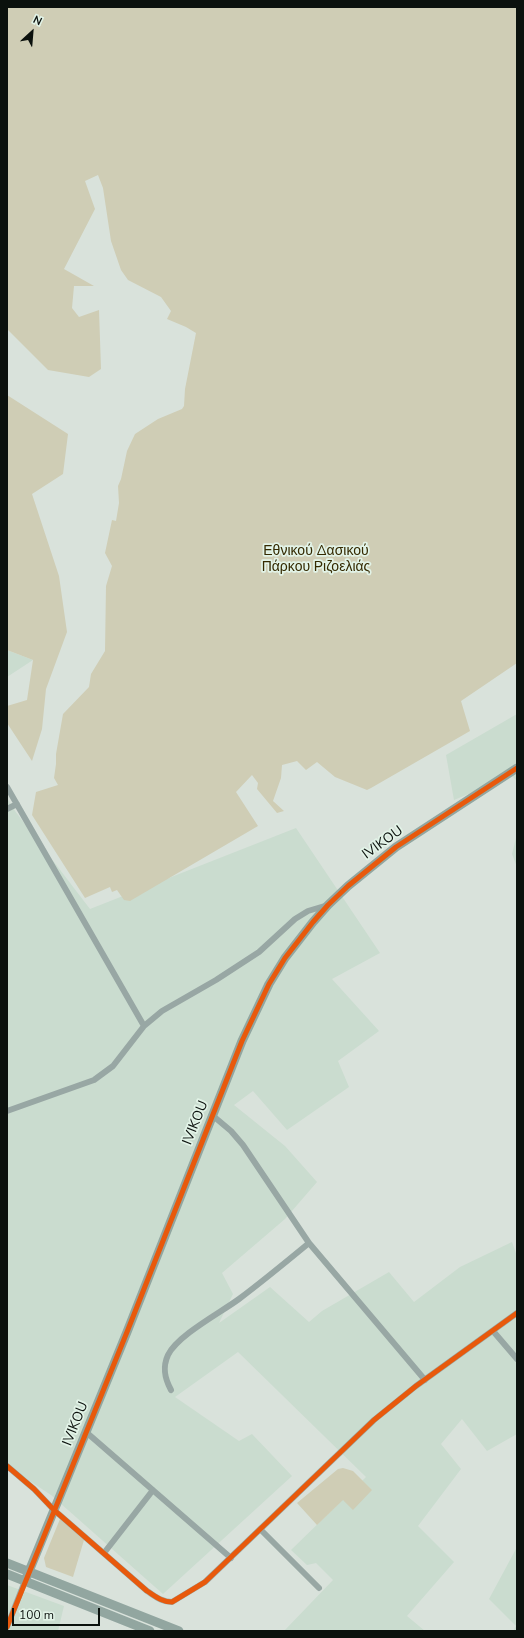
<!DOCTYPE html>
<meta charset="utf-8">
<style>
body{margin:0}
#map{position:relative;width:524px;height:1638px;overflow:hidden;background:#d9e2db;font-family:"Nunito Sans",sans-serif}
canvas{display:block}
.frame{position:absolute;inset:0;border:8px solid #0b110d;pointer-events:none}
.north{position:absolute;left:12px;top:12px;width:40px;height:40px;-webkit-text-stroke:3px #e2f3e7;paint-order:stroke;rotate:26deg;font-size:11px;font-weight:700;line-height:16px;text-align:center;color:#0b110d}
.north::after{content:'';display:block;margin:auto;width:14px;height:18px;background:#0b110d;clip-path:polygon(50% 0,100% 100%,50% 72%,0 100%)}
.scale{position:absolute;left:12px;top:1608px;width:88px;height:18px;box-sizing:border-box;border:2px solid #0b110d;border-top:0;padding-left:5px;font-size:12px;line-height:14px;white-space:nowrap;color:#0b110d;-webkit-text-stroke:3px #e2f3e7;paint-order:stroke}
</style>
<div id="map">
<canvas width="524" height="1638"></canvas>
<div class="frame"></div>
<div class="north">N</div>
<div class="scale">100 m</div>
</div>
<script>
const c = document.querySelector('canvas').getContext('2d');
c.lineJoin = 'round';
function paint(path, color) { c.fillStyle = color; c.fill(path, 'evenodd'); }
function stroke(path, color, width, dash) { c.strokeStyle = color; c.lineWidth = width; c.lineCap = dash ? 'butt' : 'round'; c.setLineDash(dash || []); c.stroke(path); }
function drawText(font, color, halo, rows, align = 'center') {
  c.font = font + ' "Nunito Sans",sans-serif'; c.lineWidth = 3.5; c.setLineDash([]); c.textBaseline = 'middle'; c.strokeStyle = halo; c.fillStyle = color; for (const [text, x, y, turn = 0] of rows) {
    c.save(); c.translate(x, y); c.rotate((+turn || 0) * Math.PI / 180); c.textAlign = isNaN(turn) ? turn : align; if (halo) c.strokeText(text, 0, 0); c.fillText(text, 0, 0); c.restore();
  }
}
const built = new Path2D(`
 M7,650L33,660L7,677Z
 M517,714V781L512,776L454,800L446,755Z
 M7,798L15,811L90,909L296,828L380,953L332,979L379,1031L338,1061L349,1087L287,1130L253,1091L234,1105L285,1146L317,1182L285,1219L222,1273L233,1294L219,1323L270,1287L309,1322L322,1311L389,1272L414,1302L460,1267L512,1242L517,1256V1434L487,1451L462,1419L441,1444L461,1469L418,1526L454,1562L407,1616L425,1631H284L333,1580L316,1563L307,1565L291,1550L366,1477L238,1352L175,1397L239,1441L252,1434L292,1476L163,1594L51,1495L7,1466Z
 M517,834V867L512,854Z
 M517,1547V1631H513L516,1626L489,1599Z
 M7,1585L64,1606L58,1631H7Z`);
const green = new Path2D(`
 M7,7H517V663L461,701L470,731L371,788L367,790L335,777L317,762L306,770L297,761L282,765L281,778L273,801L284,811L277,813L257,789L258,783L252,775L236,792L258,826L130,901L124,900L117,890L112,892L110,887L85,898L32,815L36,792L58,785L54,778L56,764V754L63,714L89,687L91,674L105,651L106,586L112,566L105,553L112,520L116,521L119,503L118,486L121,479L127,451L135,434L158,419L182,409L184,406L185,389L196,333L186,327L167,319L171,311L161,297L128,280L121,270L111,241L103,188L98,175L85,181L95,209L64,269L94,286H74L72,308L79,317L99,310L101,369L89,377L48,370L7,329Z
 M7,395L68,434L63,474L32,494L59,576L67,632L46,689L42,729L32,761L7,723V706L27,700L33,660L7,650Z
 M343,1468L353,1471L372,1490L353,1510L343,1500L317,1525L297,1503L338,1469Z
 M60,1519L84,1540L73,1577L46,1567L44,1558Z`);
const street = new Path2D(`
 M7,787L144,1026
 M7,809L17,804
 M7,1111L94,1080L113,1066L144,1026L162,1011L216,980L259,952L295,919L308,911L328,905
 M212,1115L231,1131L243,1145L309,1243L425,1380
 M493,1331L517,1359
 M171,1390C165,1379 162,1368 168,1355C178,1335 220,1313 239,1299C263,1281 286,1262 309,1243
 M86,1432L231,1558
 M7,1466L34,1489L54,1510L147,1591C155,1596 162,1602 172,1602L205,1582L374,1420L416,1386L517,1313
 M260,1529L319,1588
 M104,1553L153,1490
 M7,1627L25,1581`);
const secondary = new Path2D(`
 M7,1563L179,1631
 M7,1574L150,1631
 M25,1581L127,1332L242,1041L269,984L285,958L313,922L328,905L348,886L396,847L517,768`);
const cycleway = new Path2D(`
 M7,1466L34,1489L54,1510L147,1591C155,1596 162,1602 172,1602L205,1582L374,1420L416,1386L517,1313
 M7,1627L127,1332L242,1041L269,984L285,958L313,922L328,905L348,886L396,847L517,768`);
const parkNames = [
 ["Εθνικού Δασικού",316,552],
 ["Πάρκου Ριζοελιάς",316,568]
];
const streetNames = [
 ["IVIKOU",383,843,-36],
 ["IVIKOU",196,1123,-68],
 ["IVIKOU",76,1424,-68]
];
paint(built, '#cadccf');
paint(green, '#cfcdb5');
stroke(street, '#98a7a4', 6);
stroke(secondary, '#92a6a0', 9);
stroke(cycleway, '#e8590c', 5);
drawText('14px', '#342900', '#e2f3e7', parkNames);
drawText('14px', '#0b110d', '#e2f3e7', streetNames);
</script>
